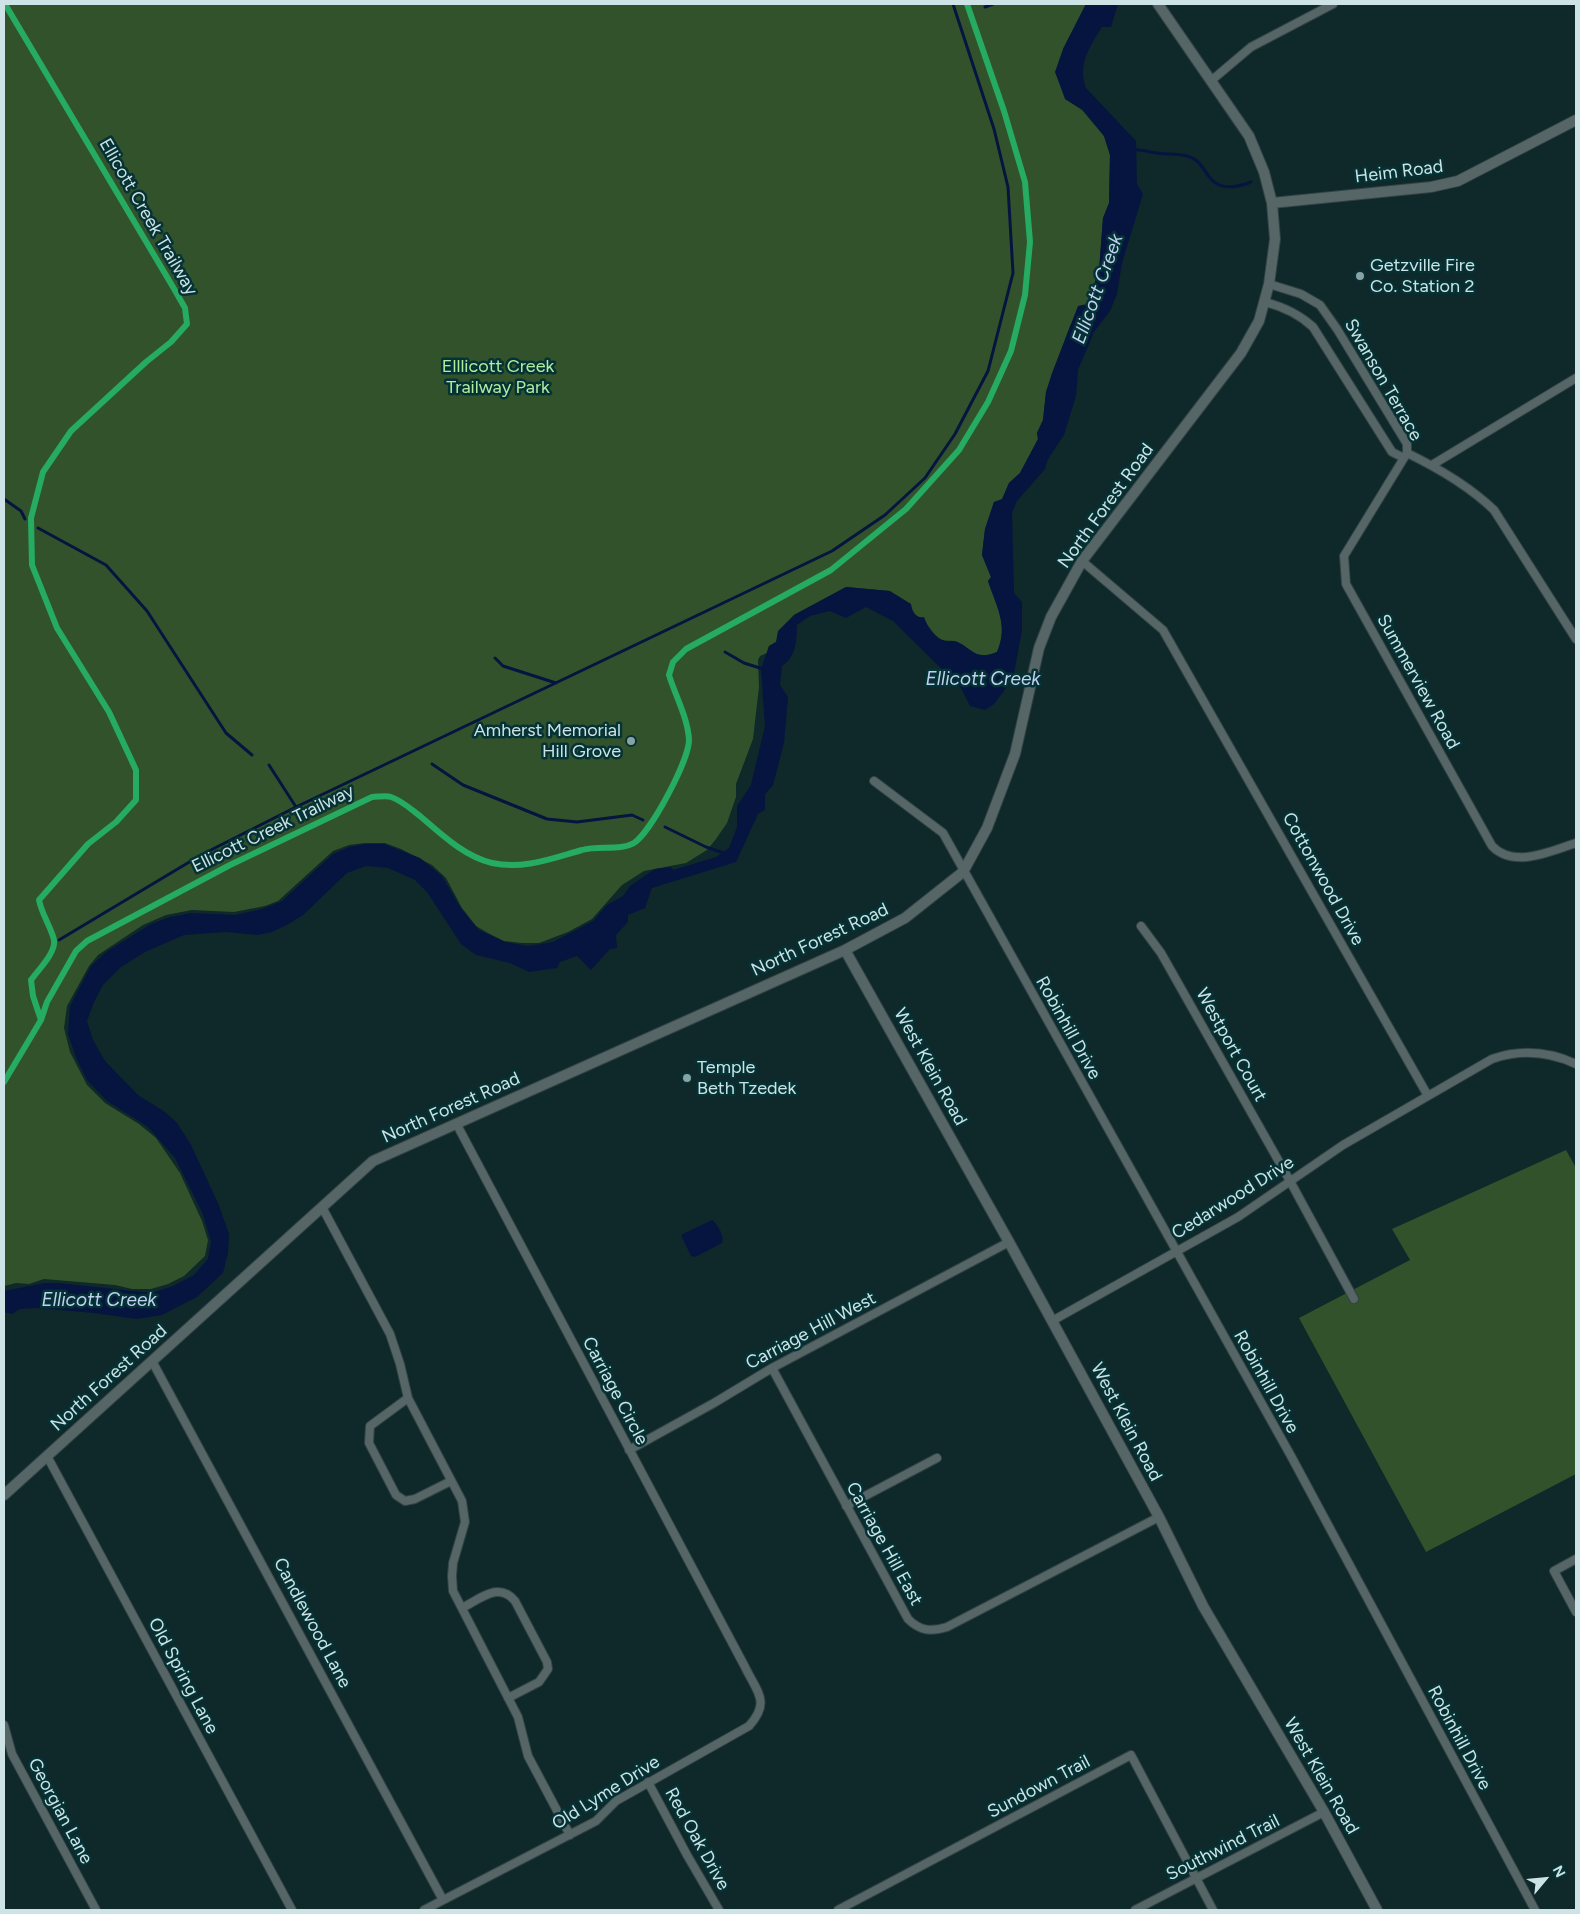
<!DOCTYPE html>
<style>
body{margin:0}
#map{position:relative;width:1580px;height:1914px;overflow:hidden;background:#0f282a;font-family:Figtree,sans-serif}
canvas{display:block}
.frame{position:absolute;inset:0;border:5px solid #cde3e5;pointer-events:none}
.north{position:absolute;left:1520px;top:1854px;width:50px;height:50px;-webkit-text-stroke:4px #043235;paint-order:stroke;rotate:62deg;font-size:14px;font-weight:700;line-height:20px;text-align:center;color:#cde3e5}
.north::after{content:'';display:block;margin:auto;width:18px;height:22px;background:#cde3e5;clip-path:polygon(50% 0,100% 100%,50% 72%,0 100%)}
</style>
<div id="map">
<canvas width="1580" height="1914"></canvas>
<div class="frame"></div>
<div class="north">N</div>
</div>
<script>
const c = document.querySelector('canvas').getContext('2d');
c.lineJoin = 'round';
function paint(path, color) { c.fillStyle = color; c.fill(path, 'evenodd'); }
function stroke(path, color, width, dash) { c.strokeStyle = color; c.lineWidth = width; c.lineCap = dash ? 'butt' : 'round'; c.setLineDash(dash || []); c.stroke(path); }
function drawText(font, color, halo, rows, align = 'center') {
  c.font = font + ' Figtree,sans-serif'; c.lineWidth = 5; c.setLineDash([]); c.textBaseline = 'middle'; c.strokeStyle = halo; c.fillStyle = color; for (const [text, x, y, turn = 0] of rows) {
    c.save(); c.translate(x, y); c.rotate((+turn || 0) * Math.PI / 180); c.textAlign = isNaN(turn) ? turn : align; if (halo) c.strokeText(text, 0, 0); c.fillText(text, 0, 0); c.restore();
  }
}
const green = new Path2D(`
 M4,4H1086L1063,49L1065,99L1082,110L1104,136L1110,155L1109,203L1103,218L1099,271L1087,304L1070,326L1046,392L1043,420L1037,433L1038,439L1020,473L1009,483L1002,500L994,502L985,529L982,555L991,577L988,581C997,607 1009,624 997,652C971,663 970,644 954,641C948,640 944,642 939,638C930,631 926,620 916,616L889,591L846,587L794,615L776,642L769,646L767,653L760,656L758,660L759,687L753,739L736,784V797L727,823L716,839L707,850L686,863L644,871L622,885L592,919L568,932L539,943H522L504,941L488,933L476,926L462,908L446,878L432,865L401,849L385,843H365L349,845L333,851L278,901L265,906L234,912L192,910L166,915L143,925L98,955L89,966L67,1006L64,1028L70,1052L87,1085L105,1103L139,1124L156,1138L180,1173L202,1221L208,1240L205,1256L184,1276L168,1284L151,1289H132L115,1285L44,1279L29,1284L16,1283L4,1286Z
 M1566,1150L1576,1168V1474L1426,1552L1299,1318L1410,1260L1392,1229Z`);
const water = new Path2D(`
 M1086,4H1118L1111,27H1102C1090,46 1077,65 1086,88L1136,141L1137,184L1143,194L1122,263L1117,294L1110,311L1094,332L1078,370L1076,396L1064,435L1048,459L1045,469L1017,501L1012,513L1014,593L1022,602V630L1013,679L994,704L985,710L970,706L961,688L893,621L866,607L846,618L830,611L810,616L797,625C797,640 796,657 782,666L780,685L788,697L784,743L773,785L765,794V810L758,814L736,862L652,888L645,908L628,915V922L616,935L617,948L610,949L591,970L577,956L560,962L557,968L529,972L510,963L476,955L461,944L427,892L415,880L388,868L366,866L347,873L303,915L287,925L272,932L258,935L226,932L184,935L145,952L121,967L103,985L94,1002L87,1021L93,1040L105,1061L138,1095L165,1112L177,1123L190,1143L218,1203L229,1234L228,1253L223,1273L197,1297L162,1315L137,1319L94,1313L38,1308L20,1309L12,1314L4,1312V1291L44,1283H59L152,1293L173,1286L194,1275L208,1259L211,1241L202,1212L175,1158L148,1127L107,1101L87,1080L77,1060L68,1034L70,1006L91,966L106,952L151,924L170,917L191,913L235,915L262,909L282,901L333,854L349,847L365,844H384L420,858L442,876L460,907L479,930L505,942L528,946L553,942L593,921L607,905L623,896L630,886L655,869L671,867L673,870L716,857L729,848L737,827V806L751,785L765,726L761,669L769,646L776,642L778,631L794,615L846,587L890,591L911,604C912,611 916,619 924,617C927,626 935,639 945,641C949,642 953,640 957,642C973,649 976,661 997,652C1009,626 996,606 988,581L991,577L982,555L985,529L994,502L1002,499L1009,483L1020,473L1038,439L1037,433L1043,420L1046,392L1052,373L1078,306L1087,304L1099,271L1103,218L1109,203L1110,155L1104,136L1083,110L1065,99L1055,72L1063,49Z
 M712,1220C717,1224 725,1236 722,1243L695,1257L691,1256L681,1235Z`);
const stream = new Path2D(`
 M985,7L993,4
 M1133,150C1141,149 1149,152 1156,153C1170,155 1186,152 1197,161C1203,166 1206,174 1212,180C1222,191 1238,187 1251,182
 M4,499L21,511L25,519
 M38,528L106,565L147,611L226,733L252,755
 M725,652L744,663L763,669
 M495,658L503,666L556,683
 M432,764L463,785L547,819L577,822L632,815L643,820
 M269,765L296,807
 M665,827L706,847L724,853
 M59,940L201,855L296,807L832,551L885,515L925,478L955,434L988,371L1013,273L1008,187L994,129L953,4`);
const minor = new Path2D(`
 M1212,80L1251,47L1333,4
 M1269,284L1301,294L1320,305L1337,329L1407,444V453L1344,556L1346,584L1492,846C1514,869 1551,851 1576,843
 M1265,302C1284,307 1299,314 1313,327L1392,452L1404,458
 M1407,453C1438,468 1469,486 1494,510L1576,639
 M1432,465L1576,378
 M1082,561L1163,630L1428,1096
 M874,781L943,833L1291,1456L1535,1910
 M1141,926L1161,953L1290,1181L1354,1299
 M322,1207L390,1334L400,1364L408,1398L462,1501L465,1522L453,1563L452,1576L453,1591L518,1717L528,1756L570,1835
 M1052,1321L1238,1217L1343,1145L1492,1059C1521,1049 1548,1051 1576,1064
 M152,1361L443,1900
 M772,1368L908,1619C920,1631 931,1632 947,1627L1159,1517
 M408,1398L370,1426L369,1443L396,1495L405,1501L415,1499L451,1481
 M629,1450L714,1403L772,1368L1009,1242
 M47,1456L292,1910
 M846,1506L937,1458
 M1576,1559L1554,1571L1576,1612
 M462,1608C480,1599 499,1581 515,1601L547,1662L548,1669L539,1682L508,1698
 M4,1725L12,1754L96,1910
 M648,1782L687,1855L719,1910
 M424,1910L596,1821L616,1801L749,1726C771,1702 757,1692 745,1667L456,1123
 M838,1910L1131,1755L1213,1910
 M1135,1910L1324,1812`);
const tertiary = new Path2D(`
 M1272,203L1431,187L1458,181L1576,120
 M845,950L1009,1242L1159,1517L1203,1606L1324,1812L1377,1910
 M4,1495L373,1161L845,950L905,918L963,872L987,828L1015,754L1039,648L1051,617L1082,561L1241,353L1259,321L1269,284L1275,239L1272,203L1264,172L1249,136L1158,4`);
const cycleway = new Path2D(`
 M5,4L173,287L185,308L187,324L171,342L146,362L71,431L43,472L31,518L32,565L57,628L109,712L136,770V800L116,822L88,844L39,900C42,915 51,927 54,940C56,953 38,970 31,980L33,996L41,1020
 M4,1082L41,1020L47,1002L76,951L87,941L230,865L372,797C378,797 386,795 391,797C401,800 412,810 420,816C441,834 465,857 492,863C523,870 553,858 582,850C598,845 620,851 634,843C651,832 689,760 689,740C688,718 675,695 669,675L673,662L686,649L831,570L906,509L959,450L988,402L1011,351L1025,295L1030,242L1025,182L1004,111L967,4`);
const markers = [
 [1360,276,5,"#8aa2a4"],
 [631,741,5,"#8aa2a4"],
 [687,1078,5,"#8aa2a4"]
];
const streetNames = [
 ["Heim Road",1399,172,-7],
 ["Ellicott Creek Trailway",148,217,60],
 ["Swanson Terrace",1383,380,60],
 ["North Forest Road",1106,506,-54],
 ["Summerview Road",1418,682,61],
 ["Ellicott Creek Trailway",273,829,-26],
 ["Cottonwood Drive",1323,879,61],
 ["North Forest Road",820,940,-25],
 ["Robinhill Drive",1068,1028,61],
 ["Westport Court",1231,1045,61],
 ["West Klein Road",930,1067,61],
 ["North Forest Road",451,1108,-24],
 ["Cedarwood Drive",1233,1198,-32],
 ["Carriage Hill West",811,1331,-28],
 ["North Forest Road",109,1378,-42],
 ["Robinhill Drive",1266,1382,61],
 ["Carriage Circle",615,1391,62],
 ["West Klein Road",1126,1422,62],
 ["Carriage Hill East",884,1544,61],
 ["Candlewood Lane",312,1623,62],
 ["Old Spring Lane",183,1676,62],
 ["Robinhill Drive",1459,1738,62],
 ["West Klein Road",1321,1776,60],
 ["Sundown Trail",1039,1787,-28],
 ["Old Lyme Drive",606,1793,-32],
 ["Georgian Lane",60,1811,62],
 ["Red Oak Drive",697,1839,61],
 ["Southwind Trail",1223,1848,-27]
];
const poiNames = [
 ["Getzville Fire",1370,266],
 ["Co. Station 2",1370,287],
 ["Amherst Memorial",621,731,"right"],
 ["Hill Grove",621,752,"right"],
 ["Temple",697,1068],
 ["Beth Tzedek",697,1089]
];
const parkNames = [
 ["Elllicott Creek",498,367],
 ["Trailway Park",498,388]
];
const waterNames = [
 ["Ellicott Creek",1098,289,-70],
 ["Ellicott Creek",983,679],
 ["Ellicott Creek",99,1300]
];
paint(green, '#32522c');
paint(water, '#06153f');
stroke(stream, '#06153f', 3);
stroke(minor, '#324345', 10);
stroke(tertiary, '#324345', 12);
stroke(minor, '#566667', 8);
stroke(tertiary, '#566667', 10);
stroke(cycleway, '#26ab63', 6);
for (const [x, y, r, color] of markers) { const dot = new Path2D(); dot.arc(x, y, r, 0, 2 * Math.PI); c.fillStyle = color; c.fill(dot); stroke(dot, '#043235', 2); }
drawText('18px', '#cde3e5', '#043235', streetNames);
drawText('18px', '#cde3e5', '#043235', poiNames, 'left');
drawText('18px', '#b2ec9e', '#043235', parkNames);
drawText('italic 19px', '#c2d1f1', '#043235', waterNames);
</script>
